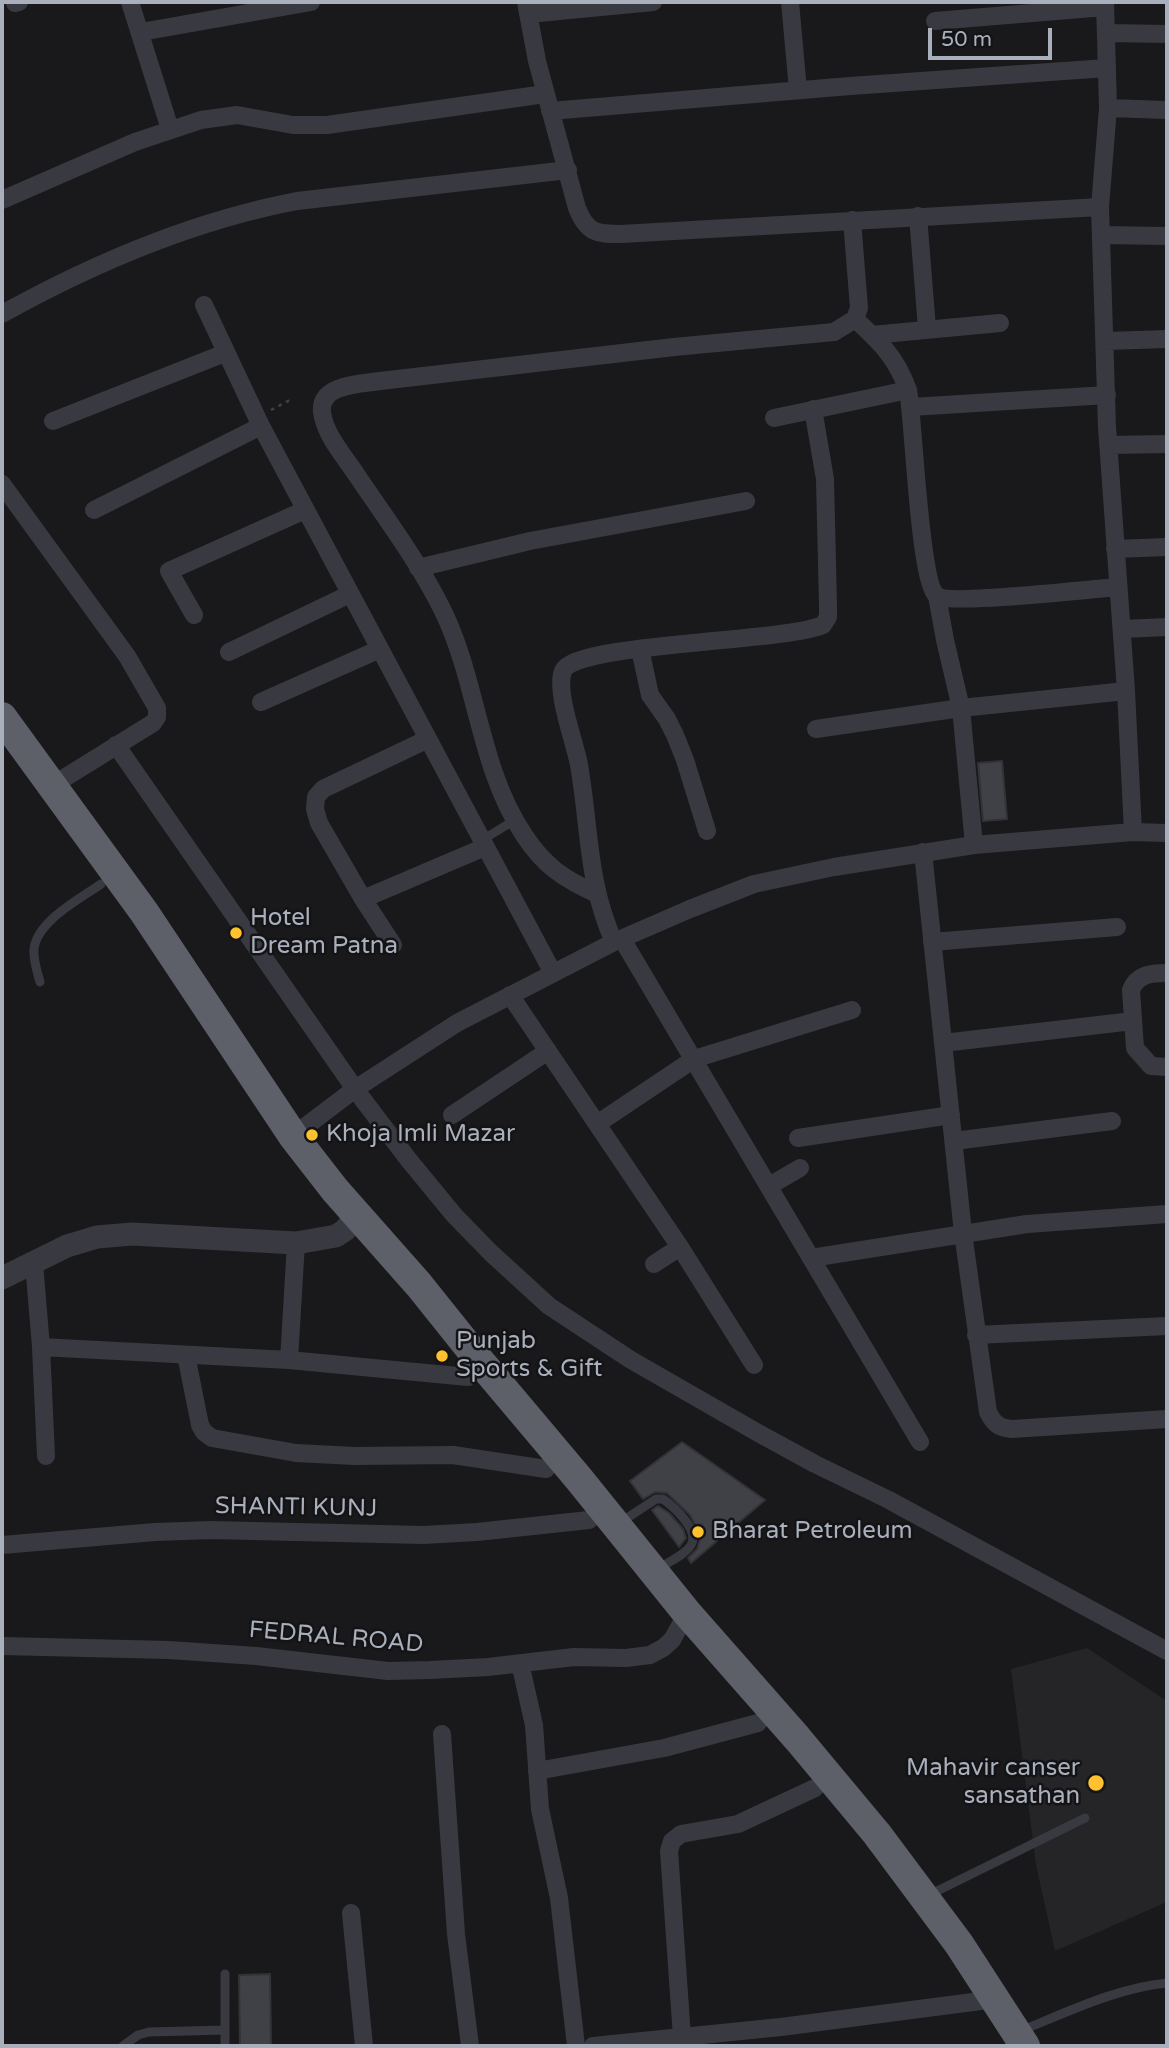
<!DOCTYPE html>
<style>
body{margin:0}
#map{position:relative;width:1169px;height:2048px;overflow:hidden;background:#19191b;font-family:"Varela Round",sans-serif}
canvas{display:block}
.frame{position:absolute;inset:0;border:4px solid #aaafbc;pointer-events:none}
.scale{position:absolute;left:928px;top:28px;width:124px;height:32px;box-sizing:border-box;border:4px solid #aaafbc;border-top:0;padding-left:9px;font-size:21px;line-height:24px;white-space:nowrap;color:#aaafbc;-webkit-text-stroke:5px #141416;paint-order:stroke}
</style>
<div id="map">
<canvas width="1169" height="2048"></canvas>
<div class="frame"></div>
<div class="scale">50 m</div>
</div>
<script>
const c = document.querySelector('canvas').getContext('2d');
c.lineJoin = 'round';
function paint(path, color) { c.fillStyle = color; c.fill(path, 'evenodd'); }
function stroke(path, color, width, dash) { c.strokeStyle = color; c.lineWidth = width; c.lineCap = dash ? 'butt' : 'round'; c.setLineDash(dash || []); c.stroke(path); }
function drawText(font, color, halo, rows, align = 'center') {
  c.font = font + ' "Varela Round",sans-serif'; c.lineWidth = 5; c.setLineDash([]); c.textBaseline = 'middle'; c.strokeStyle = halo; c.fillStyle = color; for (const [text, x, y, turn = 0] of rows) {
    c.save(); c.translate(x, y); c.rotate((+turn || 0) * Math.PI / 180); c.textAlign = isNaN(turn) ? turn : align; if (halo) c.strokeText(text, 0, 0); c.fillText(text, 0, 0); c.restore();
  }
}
const built = new Path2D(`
 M1087,1648L1167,1701V1902L1055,1951L1036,1865L1011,1669Z`);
const building = new Path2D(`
 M1002,761L1007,819L983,821L978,763Z
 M682,1442L765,1500L691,1563L688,1558L697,1549L700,1539L698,1530L690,1515L667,1493L655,1492L643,1499L630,1481Z
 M658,1506L669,1513L683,1529L686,1538L679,1547L652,1510Z
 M270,1974L271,2046H240L239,1975Z`);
const path = new Path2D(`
 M271,410L290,400`);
const service = new Path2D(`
 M482,840L515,820
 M40,982C37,971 33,960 34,949C37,921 80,899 101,884
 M621,1522L656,1499H663C674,1507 700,1530 691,1545C685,1555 668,1562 658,1569
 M927,1896L1085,1818
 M1020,2031C1068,2012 1116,1988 1167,1983
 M123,2046L138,2035L149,2032L225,2030
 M225,2046V1974`);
const minor = new Path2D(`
 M130,2L170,129
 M526,2L537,61L577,208C587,233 596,234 621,234L1100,207
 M790,2L798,90
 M1105,2L1108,108L1100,207L1107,427L1126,691L1133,832
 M15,3L19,2
 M528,14L653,2
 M935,21L1105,7
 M141,32L311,2
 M1106,33L1167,34
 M1108,108L1167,110
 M550,111L850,86L1107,68
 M2,200L135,142L201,120L237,115L293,125H327L545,94
 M918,216L927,328
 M1101,235L1167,236
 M204,305L261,426L553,973
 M2,314C94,263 192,221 297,201L568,170
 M855,319C880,342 896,357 908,390C914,422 919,582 937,596C950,605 1093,589 1118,587
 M872,335L1000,323
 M1106,341L1167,339
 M911,407L1107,395
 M774,418L908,390
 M53,421L225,353
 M1109,445L1167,444
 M2,484L127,656L157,708V717L153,723L53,785
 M94,510L261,426
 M1115,549L1167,547
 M418,568L530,541L746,501
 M937,596L945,640L961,708L974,845
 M194,615L169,571L305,510
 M1122,629L1167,627
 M640,649L650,695L667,719L675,735L685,760L707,831
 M229,652L350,594
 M261,702L380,649
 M816,729L961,708L1126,691
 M428,739L323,789L316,797L315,809L319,823L363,899L485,847
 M116,745L355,1089L408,1159L454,1215L491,1253L549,1306L631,1360L760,1434L815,1464L887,1499L1167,1651
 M923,852L963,1233L988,1412C994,1424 999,1428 1012,1429L1167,1419
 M597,894C564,879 544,866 524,835C479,768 478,683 443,611C420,564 387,520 358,477C346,458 325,436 322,412C319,384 361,384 380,381L674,347L834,332L855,319L859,308L852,220
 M363,899L393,945
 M622,939L920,1442
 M614,942C587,882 590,828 579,765C575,742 555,692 563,671C574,643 784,642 823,625L828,617V606L825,479L813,409
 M932,942L1117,927
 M1167,973C1152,973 1137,974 1131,990L1135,1048L1151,1066L1167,1067
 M510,995L680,1247L754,1365
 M943,1043L1133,1021
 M452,1115L548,1051
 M597,1124L694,1059L852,1010
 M293,1136L355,1089L457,1023L614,942L690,909L754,884L834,867L974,845L1133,832L1167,833
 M798,1138L951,1115
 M954,1141L1112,1121
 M769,1186L800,1168
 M811,1258L1027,1224L1167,1214
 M34,1263L41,1347L46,1456
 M654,1264L680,1247
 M976,1335L1167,1326
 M41,1347L289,1360L468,1377
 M186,1355L200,1425L204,1432L212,1438L296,1453L355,1456L453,1455L546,1469
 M289,1360L296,1243
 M2,1545L155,1532L211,1530L423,1535L477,1532L589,1520
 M2,1646L169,1650L256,1656L388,1671L430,1670L488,1667L574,1657L626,1658L650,1655L663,1648L672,1640L687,1613
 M520,1663L534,1725L540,1809L559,1898L576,2046
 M442,1734L456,1934L470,2046
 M537,1771L664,1748L758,1723
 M351,1913L364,2046
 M682,2037L669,1851L672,1841L681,1834L738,1824L815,1788
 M593,2046L781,2027L996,1999`);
const tertiary = new Path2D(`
 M2,1278L67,1246L97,1237L132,1234L296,1243L336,1236L345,1230L357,1215`);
const trunk = new Path2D(`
 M2,717L144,912L293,1136L335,1190L419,1285L483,1365L579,1479L687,1613L797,1738L877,1834L959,1944L1025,2046`);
const markers = [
 [236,933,7,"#ffc12d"],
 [312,1135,7,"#ffc12d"],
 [442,1356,7,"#ffc12d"],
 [698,1532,7,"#ffc12d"],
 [1096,1783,9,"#ffc12d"]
];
const poiNames = [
 ["Hotel",250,919],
 ["Dream Patna",250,947],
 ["Khoja Imli Mazar",326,1135],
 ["Punjab",456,1342],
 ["Sports & Gift",456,1370],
 ["Bharat Petroleum",712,1532],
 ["Mahavir canser",1080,1769,"right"],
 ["sansathan",1080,1797,"right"]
];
const streetNames = [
 ["SHANTI KUNJ",296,1508,1],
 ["FEDRAL ROAD",336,1638,5]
];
paint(built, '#252528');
paint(building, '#404146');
stroke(building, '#333337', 2);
stroke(path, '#3f4148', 2.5, [3.5, 5]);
stroke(service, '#393a41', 9);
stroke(minor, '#393a41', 18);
stroke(tertiary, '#393a41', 23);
stroke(trunk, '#5d6069', 30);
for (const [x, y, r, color] of markers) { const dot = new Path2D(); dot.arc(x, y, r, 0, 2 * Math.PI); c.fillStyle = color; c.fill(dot); stroke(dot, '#141416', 2.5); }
drawText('24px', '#aaafbc', '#141416', poiNames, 'left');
drawText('24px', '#aaafbc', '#141416', streetNames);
</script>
